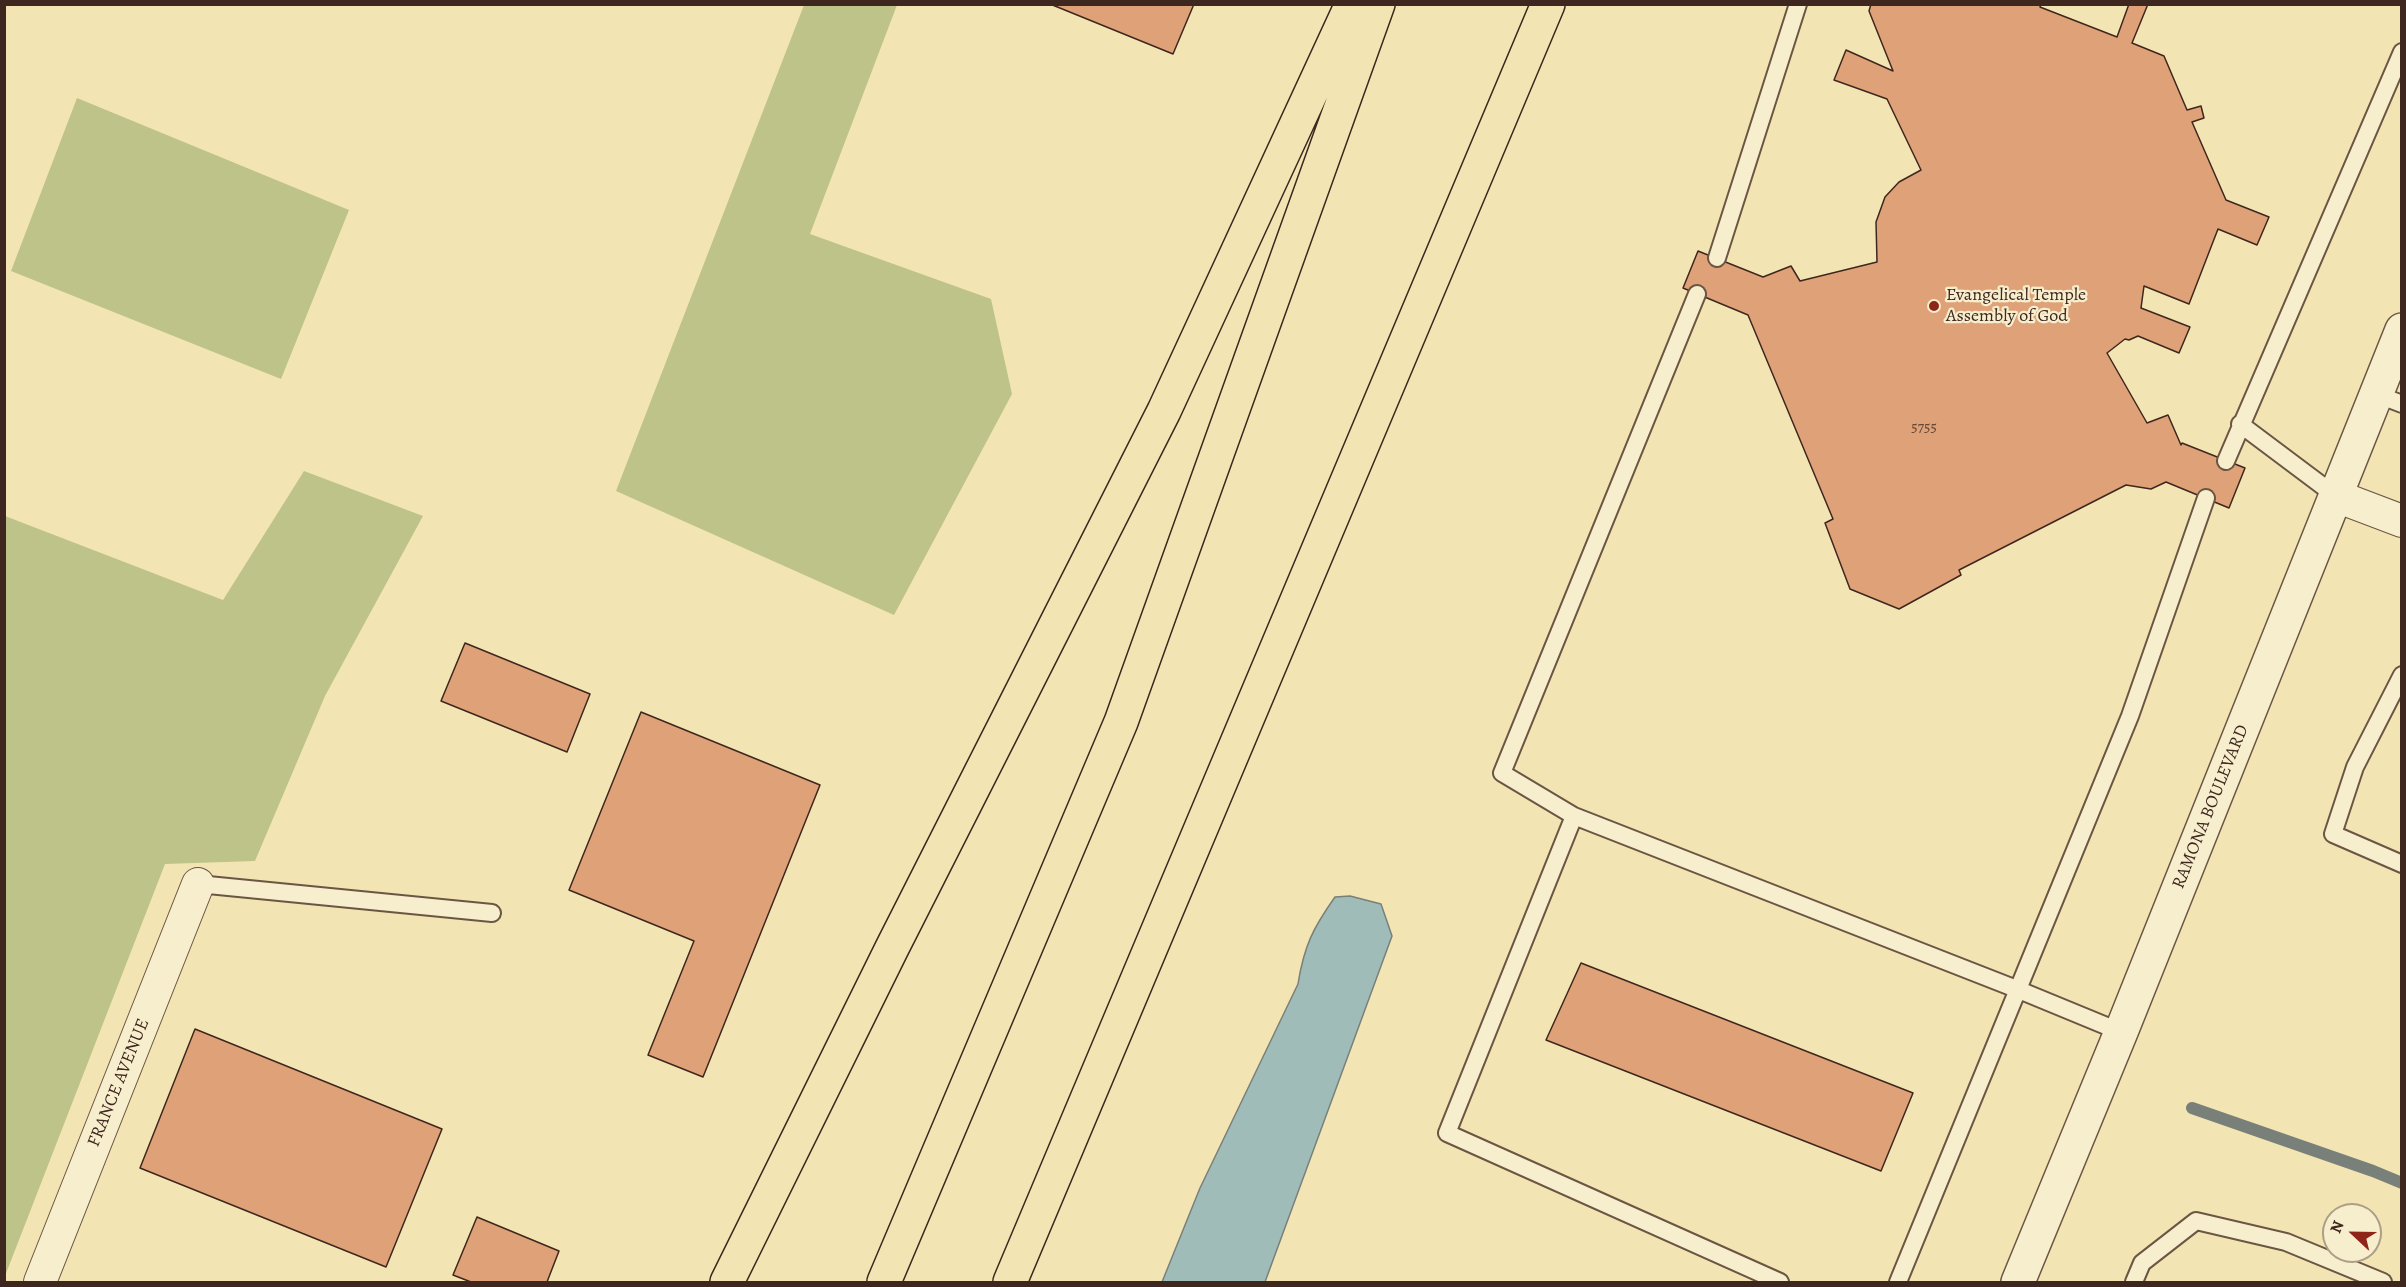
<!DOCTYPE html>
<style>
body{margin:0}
#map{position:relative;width:2406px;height:1287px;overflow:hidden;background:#f3e5b3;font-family:Alegreya,serif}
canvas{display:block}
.frame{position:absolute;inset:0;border:6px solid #3e271e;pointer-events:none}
.north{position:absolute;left:2322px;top:1203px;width:60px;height:60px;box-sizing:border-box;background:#f7eece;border:2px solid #ad9e88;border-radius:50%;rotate:292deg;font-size:16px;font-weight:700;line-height:24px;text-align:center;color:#3e271e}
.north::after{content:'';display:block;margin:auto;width:21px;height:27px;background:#8f2418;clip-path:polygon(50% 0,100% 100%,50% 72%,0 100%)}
</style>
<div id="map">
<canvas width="2406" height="1287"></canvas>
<div class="frame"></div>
<div class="north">N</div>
</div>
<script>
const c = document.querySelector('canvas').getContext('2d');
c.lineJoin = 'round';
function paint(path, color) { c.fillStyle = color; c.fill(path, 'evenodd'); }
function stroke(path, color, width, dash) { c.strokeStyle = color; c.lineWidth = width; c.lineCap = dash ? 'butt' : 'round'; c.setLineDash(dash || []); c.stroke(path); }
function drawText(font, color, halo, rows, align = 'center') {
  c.font = font + ' Alegreya,serif'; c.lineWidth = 4.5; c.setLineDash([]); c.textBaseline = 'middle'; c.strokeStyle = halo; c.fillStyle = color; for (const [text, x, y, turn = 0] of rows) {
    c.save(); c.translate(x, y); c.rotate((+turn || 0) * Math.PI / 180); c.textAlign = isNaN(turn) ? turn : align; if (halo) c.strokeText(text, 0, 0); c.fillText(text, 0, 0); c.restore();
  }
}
const green = new Path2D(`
 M804,5H897L810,234L991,299L1012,394L894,615L616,491Z
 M77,98L349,210L281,379L11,271Z
 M304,471L423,516L325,696L255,861L165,864L5,1276V516L223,600Z`);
const water = new Path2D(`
 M1350,896L1381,904L1392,936L1265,1282H1162L1200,1188L1298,984C1304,946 1313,928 1335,897Z`);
const stream = new Path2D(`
 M2192,1108L2373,1171L2402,1183`);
const building = new Path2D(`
 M1050,4H1194L1173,54Z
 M1871,4H2041L2040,7L2117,37L2129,4H2148L2132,43L2164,56L2187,110L2201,106L2204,118L2192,122L2226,200L2269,217L2257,245L2218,229L2189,304L2144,286L2141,308L2190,327L2179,353L2138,336L2129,340L2125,339L2107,353L2147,423L2168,415L2181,445L2182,443L2245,468L2229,508L2166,482L2151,489L2126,485L1959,570L1961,575L1899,609L1850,589L1825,523L1833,519L1748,315L1683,288L1698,251L1763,277L1791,266L1800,281L1877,262L1876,222L1885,197L1899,182L1921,170L1887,99L1834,80L1846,50L1893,71L1869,11Z
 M465,643L590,694L567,752L441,701Z
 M641,712L820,785L703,1077L648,1055L694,941L569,890Z
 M1581,963L1913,1093L1881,1171L1546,1040Z
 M195,1029L442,1129L386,1267L140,1168Z
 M477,1217L559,1251L547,1282H471L453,1275Z`);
const service = new Path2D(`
 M1717,258L1798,4
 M1697,294L1502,773L1574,816L1447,1133L1780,1282
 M2376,394L2402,404
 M2240,424L2336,496
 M2226,461L2402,52
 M2402,675L2355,767L2333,834L2402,864
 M1574,816L2019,990L2121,1032
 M198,884L492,913
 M1898,1282L2130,716L2206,498
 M2134,1282L2142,1263L2196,1221L2286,1242L2383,1282`);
const minor = new Path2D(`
 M2336,496L2402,521
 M40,1282L198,884`);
const tertiary = new Path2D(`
 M2018,1282L2121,1032L2402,330`);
const motorway = new Path2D(`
 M727,1282L892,948L1164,411L1352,4
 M884,1282L1121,722L1378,4
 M1010,1282L1548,4`);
const markers = [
 [1934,306,6,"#8f2418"]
];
const numberNames = [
 ["5755",1924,428]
];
const poiNames = [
 ["Evangelical Temple",1946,296],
 ["Assembly of God",1946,317]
];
const streetNames = [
 ["RAMONA BOULEVARD",2211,807,-68],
 ["FRANCE AVENUE",119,1083,-68]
];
paint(green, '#bec38a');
paint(water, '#a0bcb8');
stroke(water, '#79807a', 1.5);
stroke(stream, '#79807a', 12);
paint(building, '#dfa178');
stroke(building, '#3e271e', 1.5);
stroke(service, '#6b5643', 20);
stroke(minor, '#6b5643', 34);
stroke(tertiary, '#6b5643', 36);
stroke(motorway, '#3e271e', 36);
stroke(service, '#f7eece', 16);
stroke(minor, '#f7eece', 32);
stroke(tertiary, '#f7eece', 33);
stroke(motorway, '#f3e5b3', 33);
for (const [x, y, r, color] of markers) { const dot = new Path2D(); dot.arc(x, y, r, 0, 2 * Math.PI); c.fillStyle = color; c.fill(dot); stroke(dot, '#f7eece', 2); }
drawText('15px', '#664634', null, numberNames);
drawText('18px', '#3e271e', '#f7eece', poiNames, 'left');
drawText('18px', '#3e271e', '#f7eece', streetNames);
</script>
